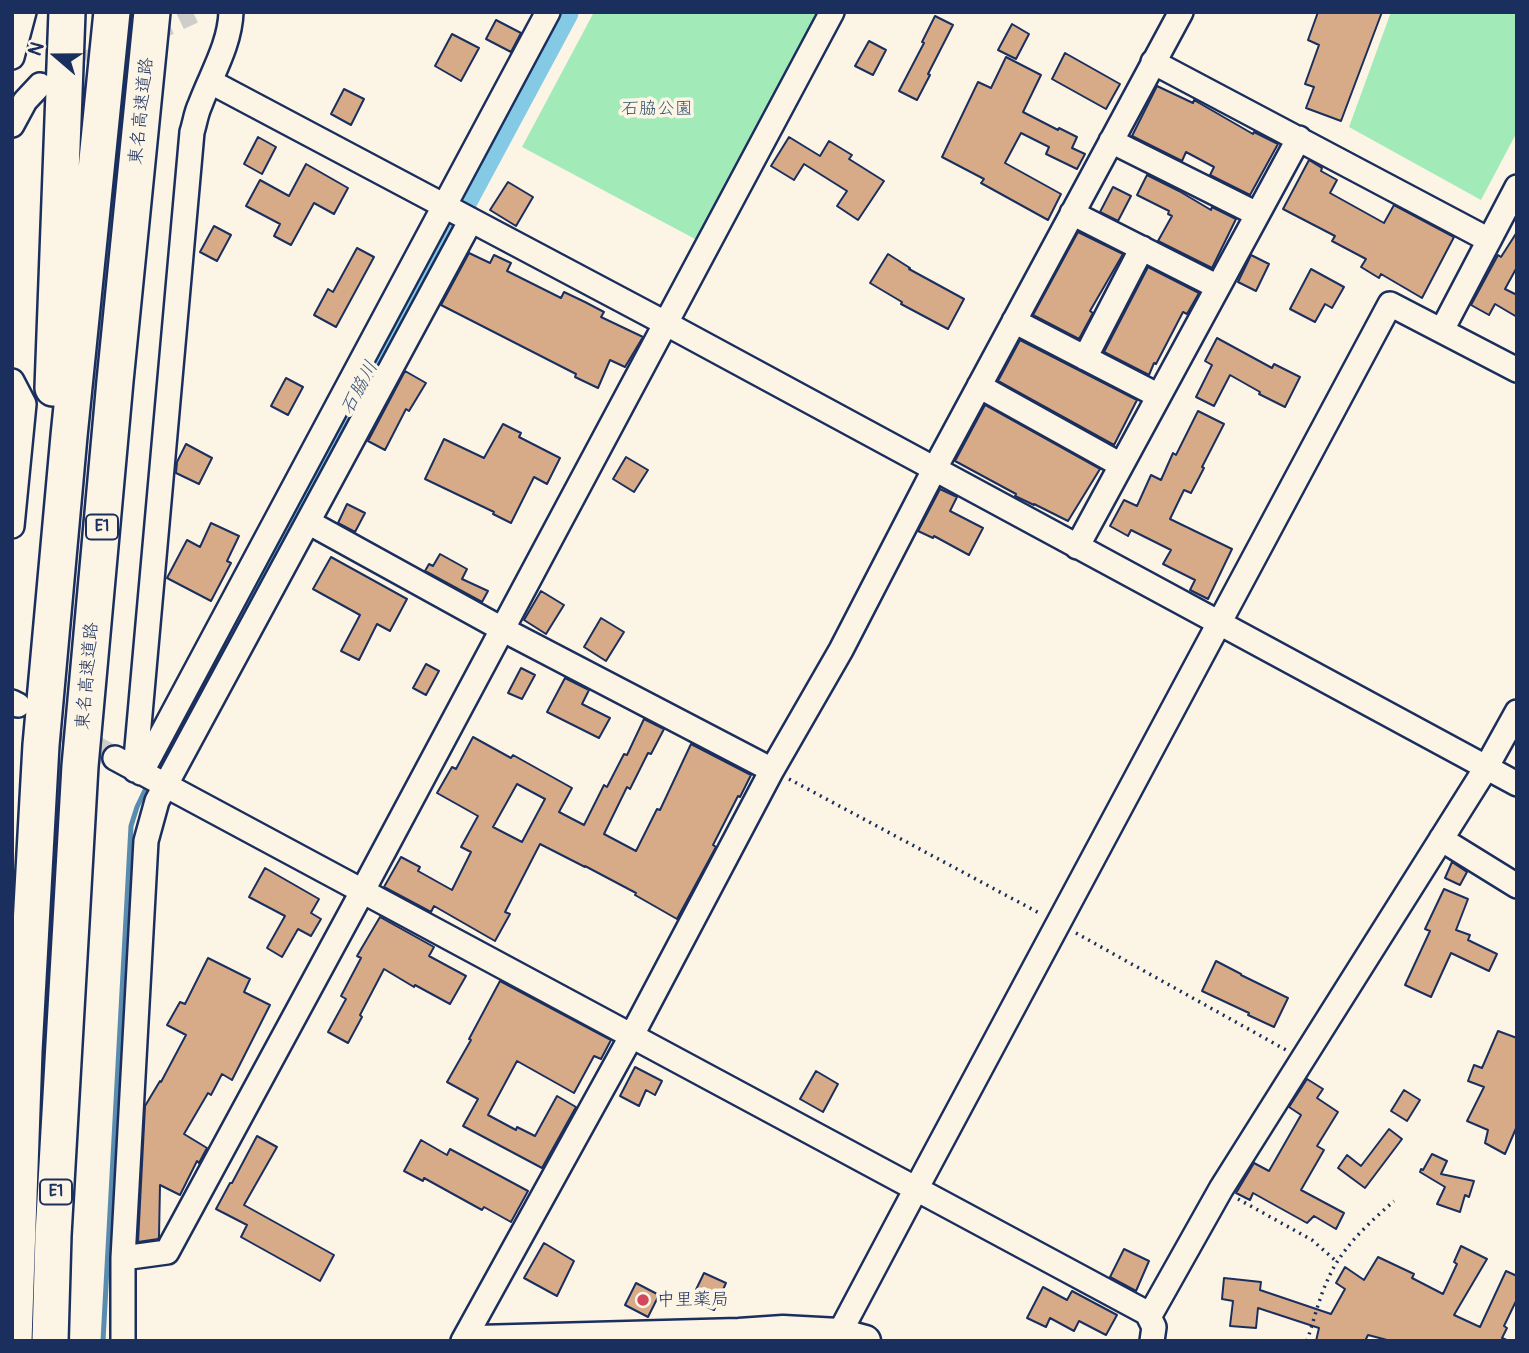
<!DOCTYPE html>
<meta charset="utf-8">
<style>
body{margin:0}
#map{position:relative;width:1529px;height:1353px;overflow:hidden;background:#fcf5e5;font-family:Pangolin,sans-serif}
canvas{display:block}
.frame{position:absolute;inset:0;border:14px solid #1b2f5e;pointer-events:none}
.north{position:absolute;left:21px;top:21px;width:70px;height:70px;-webkit-text-stroke:5px #fcf5e5;paint-order:stroke;rotate:290deg;font-size:19px;font-weight:700;line-height:28px;text-align:center;color:#1b2f5e}
.north::after{content:'';display:block;margin:auto;width:24px;height:32px;background:#1b2f5e;clip-path:polygon(50% 0,100% 100%,50% 72%,0 100%)}
</style>
<div id="map">
<canvas width="1529" height="1353"></canvas>
<div class="frame"></div>
<div class="north">N</div>
</div>
<script>
const c = document.querySelector('canvas').getContext('2d');
c.lineJoin = 'round';
function paint(path, color) { c.fillStyle = color; c.fill(path, 'evenodd'); }
function stroke(path, color, width, dash) { c.strokeStyle = color; c.lineWidth = width; c.lineCap = dash ? 'butt' : 'round'; c.setLineDash(dash || []); c.stroke(path); }
function drawText(font, color, halo, rows, align = 'center') {
  c.font = font + ' Pangolin,"Klee One",sans-serif'; c.lineWidth = 7; c.setLineDash([]); c.textBaseline = 'middle'; c.strokeStyle = halo; c.fillStyle = color; for (const [text, x, y, turn = 0] of rows) {
    c.save(); c.translate(x, y); c.rotate((+turn || 0) * Math.PI / 180); c.textAlign = isNaN(turn) ? turn : align; if (halo) c.strokeText(text, 0, 0); c.fillText(text, 0, 0); c.restore();
  }
}
const green = new Path2D(`
 M594,12H817L697,240L522,147Z
 M1391,12H1517V132L1481,200L1349,127Z`);
const stream = new Path2D(`
 M103,1341L131,826L137,807L149,782`);
const river = new Path2D(`
 M176,731L562,12`);
const building = new Path2D(`
 M1318,12H1382L1341,121L1306,108L1314,87L1305,84L1319,45L1308,40Z
 M935,16L953,25L928,74L930,75L917,100L899,91L924,43L922,42Z
 M496,20L521,33L511,52L486,39Z
 M1012,24L1029,34L1016,59L998,50Z
 M452,34L479,48L461,81L435,66Z
 M869,41L886,50L873,75L855,66Z
 M1065,53L1120,84L1106,109L1052,79Z
 M1006,57L1041,75L1023,112L1058,130L1059,128L1077,137L1072,148L1085,154L1077,169L1046,154L1049,147L1021,133L1005,163L1061,194L1048,220L981,183L984,179L942,157L978,82L991,88Z
 M1157,86L1193,103L1194,100L1253,134L1254,132L1278,144L1250,195L1210,175L1214,167L1186,152L1182,161L1132,136Z
 M344,89L364,99L351,125L331,114Z
 M258,137L276,147L262,174L244,164Z
 M789,137L820,156L829,141L852,155L849,159L884,181L858,220L837,206L847,191L804,164L794,180L771,166Z
 M1309,160L1322,168L1321,171L1337,180L1330,193L1384,223L1394,205L1454,237L1422,298L1381,274L1379,278L1361,267L1366,259L1332,241L1335,236L1283,209Z
 M306,164L348,188L334,214L314,203L291,245L274,236L280,224L246,206L260,180L289,196Z
 M1147,175L1179,191L1211,210L1212,207L1236,219L1212,268L1158,241L1172,216L1168,214L1169,211L1137,195Z
 M508,182L533,197L516,226L490,210Z
 M1113,187L1131,196L1118,221L1100,212Z
 M214,226L231,235L217,261L200,252Z
 M1078,232L1123,254L1090,311L1093,313L1079,339L1033,315Z
 M1517,232V267L1505,289L1517,295V317L1495,304L1489,315L1471,305L1498,255L1501,257Z
 M357,248L374,257L336,327L314,315L328,289L333,292Z
 M469,253L490,263L494,255L511,263L507,271L561,298L564,292L585,302L604,312L601,317L643,337L625,367L610,360L598,388L575,377L576,374L441,305Z
 M888,254L910,268L909,269L964,299L948,329L901,304L902,302L870,283Z
 M1251,255L1269,264L1256,291L1238,282Z
 M1148,267L1199,293L1187,314L1183,312L1156,364L1154,363L1149,375L1104,352Z
 M1311,269L1344,287L1332,308L1325,304L1315,322L1290,309Z
 M1217,338L1272,368L1274,364L1300,377L1285,407L1259,394L1260,392L1230,375L1214,406L1196,397L1212,365L1205,361Z
 M1020,340L1137,400L1114,445L998,381Z
 M405,371L426,383L409,411L406,409L385,450L368,441Z
 M286,378L303,387L288,415L271,406Z
 M985,405L1100,469L1068,521L1034,504V505L1015,496L1016,494L955,461Z
 M1198,411L1224,424L1202,467L1204,468L1191,493L1184,490L1170,519L1232,549L1208,599L1190,590L1195,580L1163,564L1171,550L1131,530L1128,536L1110,526L1124,500L1137,506L1151,475L1161,480L1173,453L1176,455Z
 M503,424L521,433L519,437L560,458L547,484L534,477L511,523L493,514L494,512L425,479L444,439L484,458Z
 M186,444L212,458L199,484L176,473L177,462Z
 M626,457L648,470L634,492L613,479Z
 M940,489L957,497L950,511L983,528L969,555L934,536L933,538L918,531Z
 M347,504L365,513L355,532L338,523Z
 M211,523L239,536L227,561L231,563L211,601L167,578L187,540L200,547Z
 M440,554L467,569L462,579L488,591L482,602L425,571L429,564L433,566Z
 M331,557L407,599L390,631L377,624L359,660L341,651L360,615L313,589Z
 M541,591L564,605L546,634L524,620Z
 M601,618L624,632L606,661L584,647Z
 M426,664L439,671L426,695L413,688Z
 M521,668L535,675L522,699L508,693Z
 M565,678L589,690L582,704L610,718L599,738L547,712Z
 M644,719L664,729L651,754L648,753L630,789L627,787L604,834L636,851L657,809L660,810L691,744L751,775L740,797L738,796L713,845L716,847L677,919L635,895L636,893L585,866V867L540,844L505,912L510,914L495,941L434,906L431,912L384,887L401,857L420,867L418,871L452,890L471,852L461,847L478,816L437,793L452,767L456,769L473,737L511,758L513,755L572,788L559,812L584,825L604,785L607,787L624,754L627,755ZM517,784L545,799L522,842L493,827Z
 M1452,862L1467,872L1460,885L1445,878Z
 M265,868L319,899L311,913L321,919L311,936L298,929L282,957L267,948L285,916L249,897Z
 M1444,889L1468,899L1456,930L1470,935L1468,940L1497,954L1489,971L1451,953L1431,997L1405,985L1430,931L1425,929Z
 M380,917L434,947L429,956L466,976L450,1004L415,985L414,987L384,969L360,1015L362,1017L348,1043L328,1032L346,999L341,996L361,958L357,956Z
 M208,958L250,979L244,992L270,1005L232,1080L222,1074L211,1095L208,1093L184,1134L207,1148L199,1163L197,1161L180,1195L160,1185L159,1237L158,1239L138,1242L145,1106L160,1081L161,1082L186,1035L167,1025L180,1002L185,1004Z
 M1216,961L1241,974V975L1288,998L1274,1027L1248,1015L1249,1013L1202,991Z
 M500,981L611,1040L601,1059L594,1056L574,1093L517,1061L488,1115L516,1130L517,1127L535,1136L557,1096L576,1107L542,1168L463,1126L478,1099L447,1082L471,1040L469,1039Z
 M1498,1031L1517,1038V1126L1505,1154L1485,1143L1488,1130L1467,1121L1484,1087L1468,1081L1474,1065L1482,1068Z
 M635,1067L662,1081L655,1095L646,1090L639,1106L620,1096Z
 M816,1071L838,1084L823,1112L800,1099Z
 M1307,1079L1323,1089L1317,1098L1338,1112L1317,1146L1324,1150L1301,1190L1344,1213L1336,1229L1314,1216L1307,1223L1253,1193L1250,1200L1236,1193L1254,1163L1269,1171L1301,1115L1289,1107Z
 M1404,1090L1420,1100L1407,1121L1391,1111Z
 M1389,1129L1402,1139L1365,1188L1338,1168L1347,1155L1361,1166Z
 M257,1136L277,1147L244,1205L334,1255L320,1281L241,1237L247,1225L216,1209L230,1183H232Z
 M421,1140L447,1155L450,1149L528,1191L511,1222L484,1207L482,1210L424,1178L423,1181L404,1171Z
 M1432,1154L1447,1161L1441,1174L1474,1181L1469,1197L1465,1195L1460,1212L1437,1204L1445,1187L1420,1172L1421,1169L1423,1170Z
 M544,1243L574,1261L557,1296L524,1278Z
 M1461,1246L1487,1259L1454,1315L1480,1327L1506,1271L1517,1276V1299L1504,1326L1507,1328L1502,1338L1509,1341H1391L1368,1335L1365,1341H1316L1319,1328L1258,1308L1256,1328L1230,1326L1233,1301L1222,1299L1224,1278L1261,1282L1260,1290L1331,1314L1345,1289L1336,1283L1345,1267L1364,1280L1378,1257L1414,1274L1412,1278L1443,1294L1457,1264L1454,1262Z
 M1124,1249L1149,1261L1136,1291L1110,1277Z
 M704,1273L726,1283L714,1310L691,1300Z
 M636,1283L659,1295L648,1317L625,1305Z
 M1043,1287L1067,1300L1072,1291L1117,1315L1106,1335L1079,1321L1074,1331L1050,1318L1046,1327L1027,1318Z`);
const minorTunnel = new Path2D(`
 M56,77L193,12
 M34,714L115,758`);
const path = new Path2D(`
 M789,779L1041,914
 M1076,933L1286,1050
 M1238,1199L1312,1240L1336,1261
 M1307,1341C1314,1320 1319,1298 1328,1279C1342,1247 1369,1223 1394,1201`);
const minor = new Path2D(`
 M12,57L24,12
 M1153,62L1489,240
 M211,82L665,323L1517,784
 M12,125L25,101L40,85
 M1111,141L1257,214
 M1072,213L1218,287
 M1014,321L1159,396
 M1442,330L1517,187
 M1085,358L1142,248
 M12,381L24,404L12,526
 M979,386L1121,465
 M308,522L502,629L772,770
 M1077,547L1299,138
 M12,702L18,705
 M115,758L1147,1313L1154,1327L1152,1341
 M135,770L192,132C195,123 196,113 200,105C211,75 230,45 231,12
 M141,773L548,12
 M1441,839L1517,886
 M123,1258L167,1252L362,892L832,12
 M1149,1317L1221,1189L1486,768L1517,712
 M839,1334L916,1189L1390,304L1517,370
 M123,1341V1258L146,841L157,801L471,220
 M463,1341L632,1035L772,770L841,650L934,470L1181,12`);
const major = new Path2D(`
 M478,1341L739,1334L783,1331L839,1334L865,1341`);
const highway = new Path2D(`
 M53,388L67,12
 M14,1341L24,1051L41,745L69,436L112,12
 M50,1341L53,1235L80,766L115,381L152,12`);
const markers = [
 [643,1300,7,"#d1495b"]
];
const shields = [
 [102,527,32],
 [56,1192,32]
];
const shieldNames = [
 ["E1",102,527],
 ["E1",56,1192]
];
const parkNames = [
 ["石脇公園",657,109]
];
const streetNames = [
 ["東名高速道路",142,111,-84],
 ["東名高速道路",88,676,-85]
];
const poiNames = [
 ["中里薬局",657,1300]
];
const waterNames = [
 ["石脇川",360,388,-62]
];
paint(green, '#a2ebb9');
stroke(stream, '#5a8caf', 5);
stroke(river, '#84cae5', 33);
paint(building, '#d7ab88');
stroke(building, '#1b2f5e', 2);
stroke(minorTunnel, '#cfcdca', 23, [23, 11]);
stroke(minor, '#1b2f5e', 28);
stroke(major, '#1b2f5e', 35);
stroke(highway, '#1b2f5e', 40);
stroke(path, '#1b2f5e', 3.5, [2, 5]);
stroke(minor, '#fcf5e5', 23);
stroke(major, '#fcf5e5', 30);
stroke(highway, '#fcf5e5', 35);
for (const [x, y, r, color] of markers) { const dot = new Path2D(); dot.arc(x, y, r, 0, 2 * Math.PI); c.fillStyle = color; c.fill(dot); stroke(dot, '#fcf5e5', 2.5); }
for (const [x, y, w] of shields) { const box = new Path2D(); box.roundRect(x - w / 2, y - 12.5, w, 25, 5); c.fillStyle = '#fcf5e5'; c.fill(box); stroke(box, '#1b2f5e', 2); }
drawText('bold 16px', '#1b2f5e', null, shieldNames);
drawText('18px', '#365570', '#fcf5e5', parkNames);
drawText('18px', '#1b2f5e', '#fcf5e5', streetNames);
drawText('18px', '#1b2f5e', '#fcf5e5', poiNames, 'left');
drawText('italic 19px', '#355680', '#fcf5e5', waterNames);
</script>
